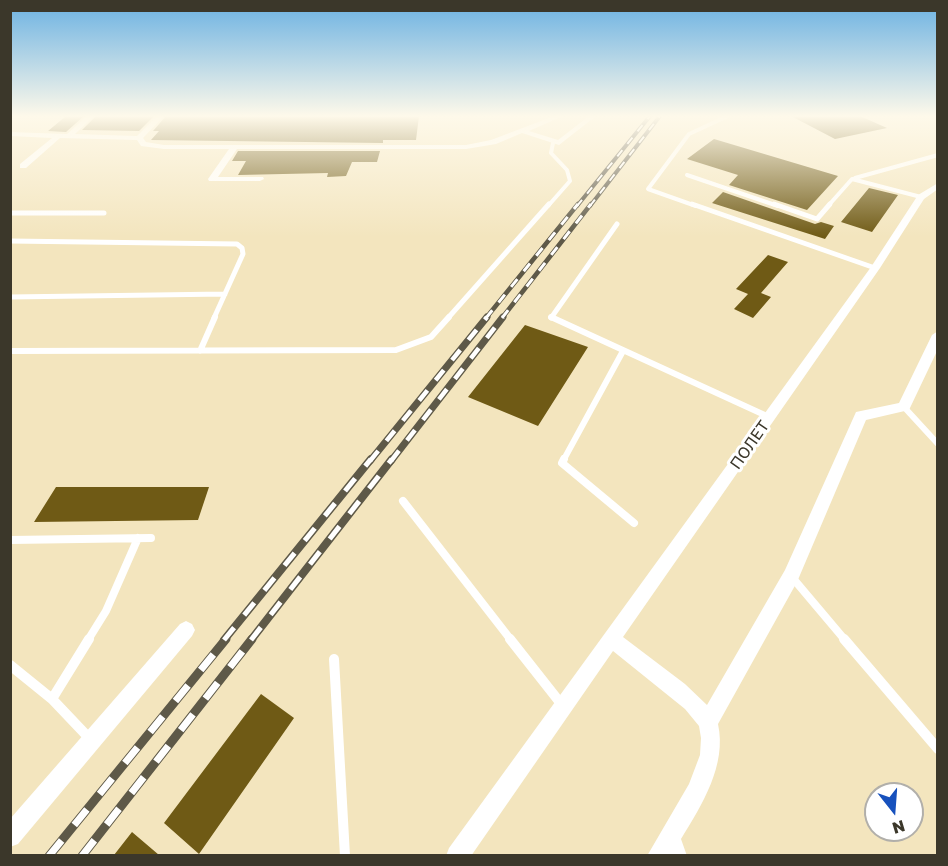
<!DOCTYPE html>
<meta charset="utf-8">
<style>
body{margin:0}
#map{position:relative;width:948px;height:866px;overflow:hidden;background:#fdf2d1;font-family:"Golos Text",sans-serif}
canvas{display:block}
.frame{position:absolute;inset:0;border:12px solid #3b372a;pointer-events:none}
.north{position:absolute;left:864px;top:782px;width:60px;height:60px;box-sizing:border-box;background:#fff;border:2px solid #b1afaa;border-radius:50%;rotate:163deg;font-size:16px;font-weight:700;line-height:24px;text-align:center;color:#3b372a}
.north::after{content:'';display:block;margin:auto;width:21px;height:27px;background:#1751bd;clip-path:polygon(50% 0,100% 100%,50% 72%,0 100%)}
</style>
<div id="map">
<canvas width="948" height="866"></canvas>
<div class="frame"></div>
<div class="north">N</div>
</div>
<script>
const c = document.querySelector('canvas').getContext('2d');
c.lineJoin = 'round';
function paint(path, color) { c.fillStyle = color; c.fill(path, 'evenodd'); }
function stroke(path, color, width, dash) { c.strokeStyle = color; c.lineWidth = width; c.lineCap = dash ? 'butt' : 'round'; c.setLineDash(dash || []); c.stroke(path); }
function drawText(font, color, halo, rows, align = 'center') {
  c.font = font + ' "Golos Text",sans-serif'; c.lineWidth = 6; c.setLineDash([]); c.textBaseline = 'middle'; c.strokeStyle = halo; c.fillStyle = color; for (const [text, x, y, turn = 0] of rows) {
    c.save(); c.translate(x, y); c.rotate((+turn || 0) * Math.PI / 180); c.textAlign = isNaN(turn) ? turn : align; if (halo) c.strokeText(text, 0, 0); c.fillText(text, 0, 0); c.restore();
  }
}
const built = new Path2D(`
 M10,116H937V855H11ZM876,794H912V830H876Z`);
const building = new Path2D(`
 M66,116H84L66,132L48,131Z
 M96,116H154L139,131L82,130Z
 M166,116H419L416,140H383V143L151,140L159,131H153Z
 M791,116H860L887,128L835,139Z
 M714,139L838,176L807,210L729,185L738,175L687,159Z
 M238,151H380L377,162H352L346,176L327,177L328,173L238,175L246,161H232Z
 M869,188L898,195L872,232L841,222Z
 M723,192L815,224L821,222L834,226L825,239L712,203Z
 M768,255L788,262L761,293L771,297L753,318L734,309L748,294L736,289Z
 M525,325L588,347L538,426L468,397Z
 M56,487H209L198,520L34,522Z
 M261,694L294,718L199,854L164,823Z
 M132,832L159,855H114Z`);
const serviceFar4 = new Path2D(`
 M687,175L778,206
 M855,178L938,155
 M548,206L570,181L567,170L551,153L553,143
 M696,206L648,189L689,134L728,116
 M828,206L852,179L921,197`);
const serviceFar3 = new Path2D(`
 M692,204L875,268
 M774,204L817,219L830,204
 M10,213H104
 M10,241L237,244L242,248L243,254L214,318
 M10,297L225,294
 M448,318L549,204
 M551,318L617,224`);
const serviceFar2 = new Path2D(`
 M551,317L769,417
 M10,351L396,350L431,337L449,317
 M200,351L215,317
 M904,407L938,444
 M563,461L623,351`);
const serviceFar1 = new Path2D(`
 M564,459L562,463L634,523
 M403,501L511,640
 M10,540L151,538
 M791,576L845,640
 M88,640L106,611L138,538`);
const service = new Path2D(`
 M510,639L562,705
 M844,639L938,749
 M334,659L345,856
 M10,665L52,699L90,739
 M52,699L89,639`);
const minor = new Path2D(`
 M87,116H94L75,134L137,136L157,116H164L143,138L146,142L164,145H466L491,140L554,116H563L529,131L558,140L589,116H596L559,145L522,133L496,144L466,149H237L218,177H263L264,179L260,181H209L208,179L229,149H164L141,146L137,140L60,138L26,168H20V164L52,138L10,136V132L67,134Z
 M938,183V189L924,199L880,268L623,637L685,684L707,705L785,570L856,412L899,403L932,335L938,331V349L909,410L866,420L797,582L718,724C727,765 702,805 681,839L687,856H647L689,784L700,755L701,738L699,726L685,709L613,651L471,856H446L449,848L871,267L918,195Z
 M186,621L192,624L195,630L192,636L18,844L10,847V819L180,624Z`);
const railFar4 = new Path2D(`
 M577,206L650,116
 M590,206L660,116`);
const railFar3 = new Path2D(`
 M486,318L578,204
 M502,318L591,204`);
const railFar2 = new Path2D(`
 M370,461L487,317
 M391,461L503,317`);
const railFar1 = new Path2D(`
 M224,640L371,459
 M251,640L392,459`);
const rail = new Path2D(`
 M49,856L226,639
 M82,856L252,639`);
const streetNames = [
 ["ПОЛЕТ",750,445,-55]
];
paint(built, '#f3e5be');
paint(building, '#6f5a15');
stroke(serviceFar4, '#fff', 4);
stroke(serviceFar3, '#fff', 5);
stroke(serviceFar2, '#fff', 6);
stroke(serviceFar1, '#fff', 8);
stroke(service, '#fff', 10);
paint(minor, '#fff');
stroke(railFar4, '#5e5948', 4);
stroke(railFar3, '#5e5948', 4.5);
stroke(railFar2, '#5e5948', 7);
stroke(railFar1, '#5e5948', 8);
stroke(rail, '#5e5948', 9);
stroke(railFar4, '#fff', 2, [8]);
stroke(railFar3, '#fff', 3, [10]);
stroke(railFar2, '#fff', 4.5, [13]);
stroke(railFar1, '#fff', 5, [16]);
stroke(rail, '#fff', 7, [20]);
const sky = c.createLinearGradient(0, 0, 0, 237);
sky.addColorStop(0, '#6ab1e2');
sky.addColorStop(0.49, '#fef9ea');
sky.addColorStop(1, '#fef9ea00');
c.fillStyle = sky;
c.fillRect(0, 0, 948, 237);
drawText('16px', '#3b372a', '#fff', streetNames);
</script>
